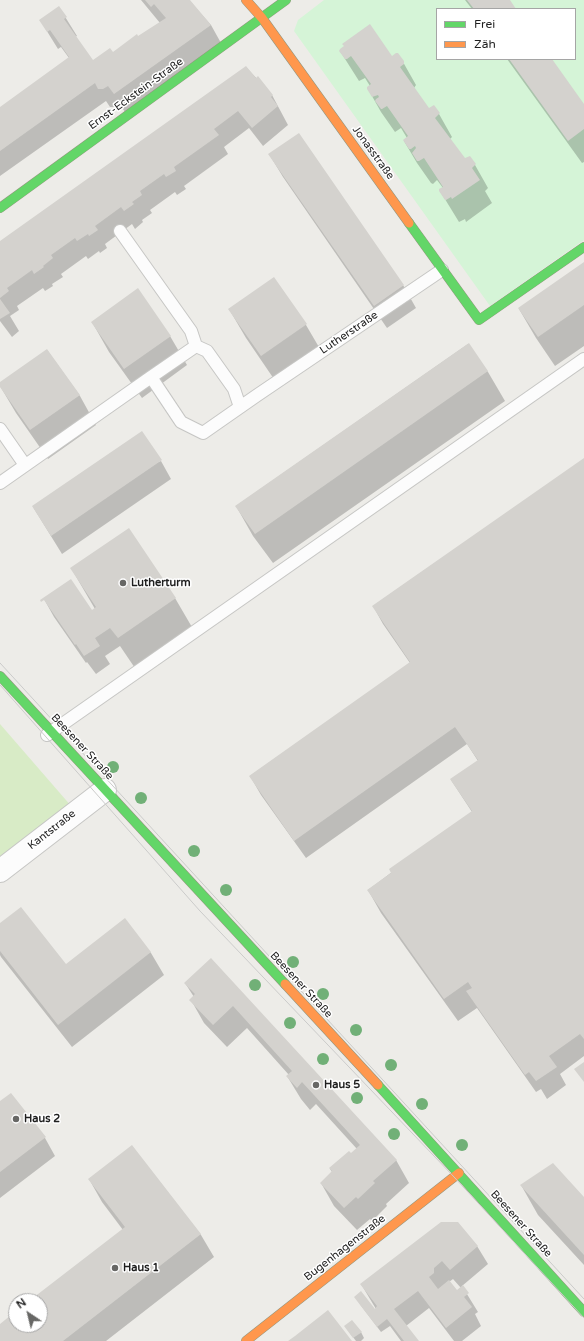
<!DOCTYPE html>
<meta charset="utf-8">
<style>
body{margin:0}
#map{position:relative;width:584px;height:1341px;overflow:hidden;background:#edece8;font-family:"Varela Round",sans-serif}
canvas{display:block}
.legend{position:absolute;left:436px;top:8px;width:140px;height:52px;box-sizing:border-box;background:#fff;border:1px solid #a5a5a5;margin:0;padding:5px 7px;list-style:none;font-size:12px;color:#1f1f1f}
.legend li{display:flex;align-items:center;gap:8px;height:20px}
.legend b{width:20px;border:1px solid #a5a5a5}
.north{position:absolute;left:8px;top:1293px;width:40px;height:40px;box-sizing:border-box;background:#fff;border:1px solid #a5a5a5;border-radius:50%;rotate:325deg;font-size:11px;font-weight:700;line-height:16px;text-align:center;color:#1f1f1f}
.north::after{content:'';display:block;margin:auto;width:14px;height:18px;background:#676765;clip-path:polygon(50% 0,100% 100%,50% 72%,0 100%)}
</style>
<div id="map">
<canvas width="584" height="1341"></canvas>
<ul class="legend">
<li><b style="height:5px;background:#63d668"></b>Frei</li>
<li><b style="height:5px;background:#ff974d"></b>Zäh</li>
</ul>
<div class="north">N</div>
</div>
<script>
const c = document.querySelector('canvas').getContext('2d');
c.lineJoin = 'round';
function paint(path, color) { c.fillStyle = color; c.fill(path, 'evenodd'); }
function stroke(path, color, width, dash) { c.strokeStyle = color; c.lineWidth = width; c.lineCap = dash ? 'butt' : 'round'; c.setLineDash(dash || []); c.stroke(path); }
function drawText(font, color, halo, rows, align = 'center') {
  c.font = font + ' "Varela Round",sans-serif'; c.lineWidth = 3; c.setLineDash([]); c.textBaseline = 'middle'; c.strokeStyle = halo; c.fillStyle = color; for (const [text, x, y, turn = 0] of rows) {
    c.save(); c.translate(x, y); c.rotate((+turn || 0) * Math.PI / 180); c.textAlign = isNaN(turn) ? turn : align; if (halo) c.strokeText(text, 0, 0); c.fillText(text, 0, 0); c.restore();
  }
}
const grass = new Path2D(`
 M0,724L72,807L0,862Z`);
const park = new Path2D(`
 M324,0H584V240L490,306L294,31L298,20ZM437,9H575V59H437Z`);
const shadow = new Path2D(`
 M141,0H189L211,25L221,43L125,112L119,103L114,107H110L106,101L0,176V108L69,58L61,47L58,49L40,20L59,7L77,36L75,37L92,61L112,53L160,23Z
 M465,0H508L515,9H472Z
 M340,51L392,57L403,62L416,85L414,88L428,109L439,114L452,137L450,139L464,160L475,165L488,188L485,191L492,203L466,222L465,219L459,222L440,191L443,188L437,180L433,184L431,183L417,163L404,141L407,138L401,128L395,132L381,112L368,89L370,86L365,78L359,81Z
 M507,59H550L584,106V162L582,163Z
 M246,67L272,95L288,125L263,146L249,128L224,147L228,154L184,186L186,189L177,195L175,192L150,210L152,213L142,220L143,222L135,229L132,224L105,244L107,248L100,253L99,251L88,259L86,256L61,274L63,277L52,284L53,286L45,291L43,288L17,306L19,310L10,316L19,331L12,337L0,321V242Z
 M269,154L403,285L416,308L387,328L283,177Z
 M584,263V346L555,366L536,338L519,309Z
 M274,278L306,325L323,354L278,385L246,338L229,309Z
 M92,322L170,336L187,365L142,398L109,352Z
 M468,344L488,372L505,401L273,563L253,536L236,506Z
 M47,350L80,396L96,425L48,459L16,413L0,386V383Z
 M584,459V1056L560,1074L566,1085L547,1099L541,1089L536,1092L477,1008L458,1021L381,913L368,890L472,812L451,780L478,761L467,744L306,858L261,795L250,776L410,663L383,624L373,606Z
 M161,461L171,479L62,554L33,507Z
 M71,568L175,598L196,634L139,674L120,646L105,656L110,664L96,674L87,662L86,663L54,617L44,599L92,612L95,609Z
 M125,920L151,953L164,975L72,1047L1,957L0,955V925L65,966Z
 M211,959L396,1160L409,1183L386,1204L387,1206L372,1221L370,1219L357,1230L334,1206L321,1183L332,1172L330,1169L357,1149L316,1104L310,1110L301,1099L287,1076L289,1075L247,1028L227,1047L204,1023L191,1000L194,997L185,983Z
 M0,1103L45,1138L55,1156L0,1198Z
 M132,1146L201,1235L214,1257L106,1341H0V1325L16,1313V1325H40V1301H31L123,1230L102,1202L89,1179Z
 M521,1185L584,1199V1265L538,1215Z
 M477,1246L488,1264L462,1286L478,1312L475,1314L481,1326L462,1341H454L429,1308L406,1326L418,1341H401L390,1326L381,1332L359,1303L375,1310L376,1309L361,1284ZM453,1279L461,1288L456,1291L449,1282Z
 M349,1332H361L364,1338L361,1341H356Z`);
const building = new Path2D(`
 M145,0H190L211,25L114,94L108,86L103,89H98L95,83L0,151V107L69,57L50,30L47,32L39,20L59,6L67,17L64,19L93,60L110,48L113,52L137,34L138,36L166,18L154,4L151,7Z
 M467,0H510L516,9H474Z
 M370,24L392,56L396,53H398L404,61V64L400,67L429,108L434,105L440,113L435,118L465,158L470,156L476,164L472,168L480,180L452,199L451,197L446,200H445L439,191V189L443,187L424,158L419,161H417L412,153L416,148L415,146L411,149H409L403,140L408,136L387,106L382,109H381L375,101L376,99L379,97L378,95L372,97L367,89V87L371,84L351,56L347,59H345L339,51L340,49L344,46L342,44Z
 M509,59H552L584,104V129L568,141Z
 M246,66L256,78L258,76L273,95L271,97L278,106L252,128L238,111L214,129L219,135L174,167L176,171L166,177L164,174L140,191L142,195L132,202L134,204L124,211L121,207L95,226L98,230L89,236L88,234L77,241L75,238L51,255L53,258L43,266L44,267L34,274L32,270L7,288L9,291L0,298V241Z
 M299,133L404,285L374,306L268,154Z
 M584,262V305L538,337L518,308Z
 M274,277L307,324L261,356L228,309Z
 M138,288L171,336L124,369L91,322Z
 M0,299L10,313L0,319Z
 M469,343L488,371L255,534L235,506Z
 M47,349L80,395L30,430L0,387V382Z
 M142,431L162,460L51,536L32,506Z
 M584,458V1039L580,1034L549,1056L557,1067L536,1081L529,1072L525,1075L466,991L472,988L468,982L444,999L367,890L391,873L389,869L472,811L450,779L478,760L455,727L294,841L249,776L410,662L372,606Z
 M129,528L176,598L118,638L110,628L95,638L100,646L84,656L76,644L75,645L44,600L41,602L40,600L71,579L92,610L96,607L70,568Z
 M21,907L66,964L125,918L151,952L58,1025L0,951V923Z
 M211,958L397,1160L373,1181L375,1183L358,1199L356,1197L344,1208L320,1183L332,1171L329,1168L349,1151L351,1153L360,1145L302,1082L297,1088L286,1076L292,1071L233,1006L213,1025L189,1000L195,994L184,983Z
 M584,1062V1082L574,1069Z
 M11,1093L46,1137L0,1172V1101Z
 M132,1145L201,1234L63,1341H0V1324L16,1311V1325H40V1301H29L125,1227L88,1179Z
 M553,1163L584,1197V1255L520,1185Z
 M441,1222H458L478,1246L450,1270L442,1261L434,1268V1273L429,1277L438,1289L449,1280L457,1290L463,1285L469,1293L464,1297L472,1307L446,1328L418,1291L394,1309L419,1341H404L387,1319L377,1327L354,1297L361,1291L375,1309L377,1306L360,1284Z
 M328,1310L352,1341H288L295,1336Z
 M352,1320L362,1332L353,1338L344,1326Z`);
const lane = new Path2D(`
 M120,231L191,331L196,346
 M240,407L234,389L207,351L196,346L151,377L181,422L203,433L256,396L442,270
 M0,429L25,465
 M0,483L151,377
 M47,735L584,359`);
const street = new Path2D(`
 M0,871L105,790`);
const fast = new Path2D(`
 M0,208L286,0
 M409,223L479,320L584,247
 M0,676L285,984
 M378,1085L584,1312`);
const slow = new Path2D(`
 M246,0L262,18L409,223
 M285,984L378,1085
 M246,1341L459,1173`);
const tram = new Path2D(`
 M0,663L584,1299
 M0,685L200,911L455,1178L584,1318`);
const trees = [
 [113,767],
 [141,798],
 [194,851],
 [226,890],
 [293,962],
 [255,985],
 [323,994],
 [290,1023],
 [356,1030],
 [323,1059],
 [391,1065],
 [357,1098],
 [422,1104],
 [394,1134],
 [462,1145]
];
const markers = [
 [123,583,4,"#676765"],
 [316,1085,4,"#676765"],
 [16,1119,4,"#676765"],
 [115,1268,4,"#676765"]
];
const streetNames = [
 ["Ernst-Eckstein-Straße",136,94,-36],
 ["Jonasstraße",373,153,54],
 ["Lutherstraße",349,333,-34],
 ["Beesener Straße",82,747,47],
 ["Kantstraße",52,830,-38],
 ["Beesener Straße",301,985,47],
 ["Beesener Straße",521,1224,48],
 ["Bugenhagenstraße",345,1248,-38]
];
const poiNames = [
 ["Lutherturm",131,583],
 ["Haus 5",324,1085],
 ["Haus 2",24,1119],
 ["Haus 1",123,1268]
];
paint(grass, '#d8ebc6');
paint(park, '#d5f4d7');
paint(shadow, '#0003');
paint(building, '#d4d2ce');
stroke(lane, '#c6c6c4', 14);
stroke(street, '#c6c6c4', 24);
stroke(fast, '#94977f', 10);
stroke(slow, '#94977f', 10);
stroke(lane, '#fcfcfc', 12);
stroke(street, '#fcfcfc', 22);
stroke(fast, '#63d668', 9);
stroke(slow, '#ff974d', 9);
stroke(tram, '#cbcbca', 1);
c.fillStyle = '#71b077';
for (const [x, y] of trees) { c.beginPath(); c.arc(x, y, 6, 0, 2 * Math.PI); c.fill(); }
for (const [x, y, r, color] of markers) { const dot = new Path2D(); dot.arc(x, y, r, 0, 2 * Math.PI); c.fillStyle = color; c.fill(dot); stroke(dot, '#fff', 1.5); }
drawText('11px', '#1f1f1f', '#fff', streetNames);
drawText('bold 11px', '#1f1f1f', '#fff', poiNames, 'left');
</script>
